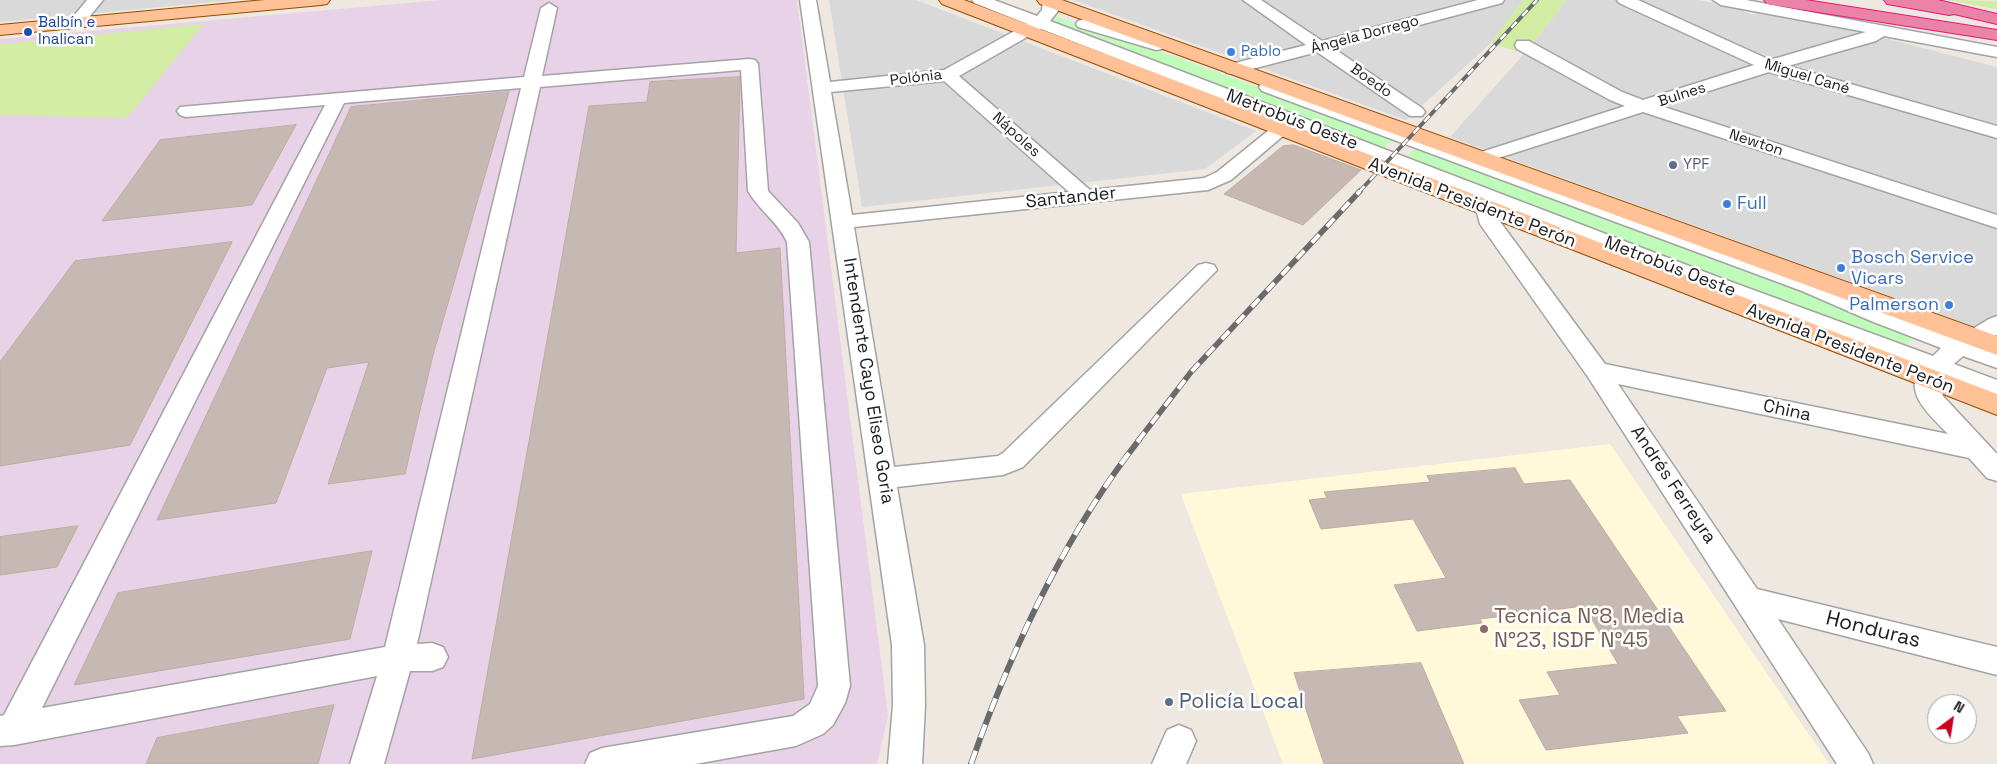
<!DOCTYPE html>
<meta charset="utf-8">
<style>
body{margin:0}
#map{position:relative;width:1997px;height:764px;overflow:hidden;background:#eee8e1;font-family:"Space Grotesk",sans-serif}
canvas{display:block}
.north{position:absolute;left:1927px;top:694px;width:50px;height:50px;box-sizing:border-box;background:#fff;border:1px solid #a4a4a4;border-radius:50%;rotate:31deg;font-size:14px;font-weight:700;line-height:20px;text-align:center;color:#1c1c1c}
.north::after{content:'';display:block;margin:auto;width:18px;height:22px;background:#c8001f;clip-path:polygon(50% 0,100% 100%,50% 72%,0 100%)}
</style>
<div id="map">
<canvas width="1997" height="764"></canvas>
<div class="north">N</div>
</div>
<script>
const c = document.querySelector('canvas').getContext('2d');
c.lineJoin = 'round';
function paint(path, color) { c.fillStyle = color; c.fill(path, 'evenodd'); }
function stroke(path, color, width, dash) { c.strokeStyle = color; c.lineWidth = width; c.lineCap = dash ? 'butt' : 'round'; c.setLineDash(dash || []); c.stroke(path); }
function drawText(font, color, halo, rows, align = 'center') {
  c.font = font + ' "Space Grotesk",sans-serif'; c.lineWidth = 5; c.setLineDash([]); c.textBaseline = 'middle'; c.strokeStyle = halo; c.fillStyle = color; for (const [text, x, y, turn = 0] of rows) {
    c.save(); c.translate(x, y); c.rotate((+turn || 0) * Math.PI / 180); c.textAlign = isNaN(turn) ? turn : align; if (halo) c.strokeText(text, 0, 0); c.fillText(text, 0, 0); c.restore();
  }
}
const residential = new Path2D(`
 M0,0H236L0,22Z
 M829,0H916L1256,131L1205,169L862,207Z
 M1073,0H1523L1491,43L1406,120Z
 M1566,0H1698L1734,7L1752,15L1762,12L1790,20L1801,19L1845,28L1997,67V335L1450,137L1531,46Z`);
const industrial = new Path2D(`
 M441,0H797L888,716L877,764H0V39Z`);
const education = new Path2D(`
 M1610,444L1829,764H1283L1181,494Z`);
const grass = new Path2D(`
 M1523,0H1566L1531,46L1522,53L1491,43Z
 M1947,0L1997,1V9Z
 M204,24L127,118L0,115V44Z`);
const park = new Path2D(`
 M1055,16L1101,34L1173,56L1395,137L1383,150L1044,23Z
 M1416,147L1918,334L1902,349L1405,159Z`);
const building = new Path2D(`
 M740,77L736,253L780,248L804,699L472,759L589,106L647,102L650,82Z
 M509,92L433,355L405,474L328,484L369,362L327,368L276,503L157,520L351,107Z
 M296,125L252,205L102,221L160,140Z
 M1294,145L1361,170L1303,225L1224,194L1283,146Z
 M232,242L130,445L0,466V362L75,261Z
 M1515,468L1524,484L1570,480L1726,711L1677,716L1688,733L1546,750L1519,700L1560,695L1547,672L1618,664L1584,606L1480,619L1482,623L1417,631L1394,585L1446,578L1413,519L1321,529L1309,500L1327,498L1324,492L1430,482L1427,476Z
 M78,526L57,567L0,575V537Z
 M372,551L350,639L74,685L118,593Z
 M1421,663L1464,764H1324L1294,673Z
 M334,705L318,764H146L157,738Z`);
const minor = new Path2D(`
 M87,0H103L82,26H70L68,23Z
 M800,0H816L830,82L944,70L1027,24L974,3L972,0H994L1037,16L1042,10L1043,0H1057L1058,11L1050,21L1718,277L1933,356L1941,348L1871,321L1802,291L1262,91L1259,87L1262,83H1274L1472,155L1625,106L1610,100L1517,49L1515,45L1517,41H1529L1622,92L1643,100L1754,65L1619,3L1617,0H1638L1770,60L1866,32L1721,5L1713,0H1746L1997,47V57L1884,36L1876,41L1788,66L1997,126V138L1769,72L1661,106L1997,215V228L1643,112L1489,161L1818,281L1887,311L1959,337L1989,319L1997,316V335L1980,345L1997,351V368L1963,356L1954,364L1997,380V398L1942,378L1939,380L1943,396L1997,454V481L1987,478L1969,458L1618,384L1757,589L1997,647V675L1778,619L1868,753L1873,764H1837L1588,377L1480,224L1476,209L1479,205L1487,203L1041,29L959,76L1090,190L1204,178L1217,172L1274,126H1288L1290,130L1231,180L1208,190L854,227L894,467L998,456L1003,453L1198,265L1206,263L1214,265L1217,270L1023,467L1003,475L897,487L924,645L925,705L922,764H888L893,705L892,645ZM944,81L1069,192L852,215L831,92ZM1494,206L1921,370C1901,392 1934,419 1948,434L1605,364L1501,223Z
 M1243,0H1261L1322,41L1478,0H1504L1502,3L1333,48L1422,108L1425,112L1422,116H1410L1317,52L1233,74L1227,73L1224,69L1227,65L1306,45Z
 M549,3L557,8L542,76L749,59L755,60L758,64L768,191L798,223L809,242L850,686L845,703L833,725L823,734L796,746L695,764H585L590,753L602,748L793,716L810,704L818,686L787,242C778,222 759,210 748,191L741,70L540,87L417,644L432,643L443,647L448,657L443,667L432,671H410L384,764H350L377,676L14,745L0,746V716L4,715L325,105L186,117L180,115L177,111L180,107L524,77L541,8ZM521,88L385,647L42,708L344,103Z
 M1084,19L1162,41L1164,45L1162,49L1156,50L1078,27L1076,24L1078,21Z
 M1179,725L1191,730L1196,741L1186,764H1152L1167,730Z`);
const major = new Path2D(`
 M265,0H330L327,4L321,5L0,35V25Z
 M939,0H964L1997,394V415L942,4Z
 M1037,0H1062L1997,336V355L1040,4Z`);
const highway = new Path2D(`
 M1764,0H1806L1997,30V40L1773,5L1767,4Z
 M1884,0H1938L1997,14V24L1954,14L1949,15L1893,5L1887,4Z`);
const railFar2 = new Path2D(`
 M1359,192L1537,0`);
const railFar1 = new Path2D(`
 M1138,441L1191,372L1360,191`);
const rail = new Path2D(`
 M971,764C1011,650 1064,536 1139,440`);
const markers = [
 [28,32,5,"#1a4fb4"],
 [1231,52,5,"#3f7fe0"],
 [1673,165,5,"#5c6f8a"],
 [1727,204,5,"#3f7fe0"],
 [1841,268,5,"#3f7fe0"],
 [1949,305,5,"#3f7fe0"],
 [1484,629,5,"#8d6e63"],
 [1169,702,5,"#5c6f8a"]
];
const farTransitnames = [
 ["Balbín e",38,23],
 ["Inalican",38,40]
];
const farStreetnames = [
 ["Ángela Dorrego",1365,35,-15],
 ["Miguel Cané",1807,77,17],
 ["Polónia",916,78,-7],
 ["Boedo",1371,81,35],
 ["Bulnes",1682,95,-18],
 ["Nápoles",1016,135,42],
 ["Newton",1756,143,18]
];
const farShopnames = [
 ["Pablo",1241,52]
];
const farServicenames = [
 ["YPF",1683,165]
];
const streetNames = [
 ["Metrobús Oeste",1292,120,21],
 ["Santander",1071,198,-6],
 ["Avenida Presidente Perón",1472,203,21],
 ["Metrobús Oeste",1670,267,21],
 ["Avenida Presidente Perón",1850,349,21],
 ["Intendente Cayo Eliseo Goria",868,381,81],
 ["China",1787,411,12],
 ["Andrés Ferreyra",1673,485,56]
];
const shopNames = [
 ["Full",1737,204],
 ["Bosch Service",1851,258],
 ["Vicars",1851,279],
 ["Palmerson",1939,305,"right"]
];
const nearEducationnames = [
 ["Tecnica N°8, Media",1494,617],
 ["N°23, ISDF N°45",1494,641]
];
const nearStreetnames = [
 ["Honduras",1873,630,14]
];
const nearServicenames = [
 ["Policía Local",1179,702]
];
paint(residential, '#dad9d9');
paint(industrial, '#e8d2e7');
paint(education, '#fff9d9');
paint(grass, '#d2eca3');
paint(park, '#bffcba');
paint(building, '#c6b9b4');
stroke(building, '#c1aba2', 1);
stroke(minor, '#a3a3a3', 3);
stroke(major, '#944c00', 2);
stroke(highway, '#e1197c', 2);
paint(minor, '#fff');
paint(major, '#ffc195');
paint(highway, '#eb83a6');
stroke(railFar2, '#6a6a6a', 4);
stroke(railFar1, '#6a6a6a', 5.5);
stroke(rail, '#6a6a6a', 6);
stroke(railFar2, '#fff', 2.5, [8]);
stroke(railFar1, '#fff', 4, [11]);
stroke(rail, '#fff', 4.5, [14]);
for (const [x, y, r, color] of markers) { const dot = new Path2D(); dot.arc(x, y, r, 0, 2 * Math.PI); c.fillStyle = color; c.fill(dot); stroke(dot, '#fff', 2); }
drawText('15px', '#164399', '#fff', farTransitnames, 'left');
drawText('15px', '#1c1c1c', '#fff', farStreetnames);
drawText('15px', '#366cbe', '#fff', farShopnames, 'left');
drawText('15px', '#4e5e75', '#fff', farServicenames, 'left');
drawText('18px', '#1c1c1c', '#fff', streetNames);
drawText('18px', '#366cbe', '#fff', shopNames, 'left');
drawText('21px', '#785e54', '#fff', nearEducationnames, 'left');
drawText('21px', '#1c1c1c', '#fff', nearStreetnames);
drawText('21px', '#4e5e75', '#fff', nearServicenames, 'left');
</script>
